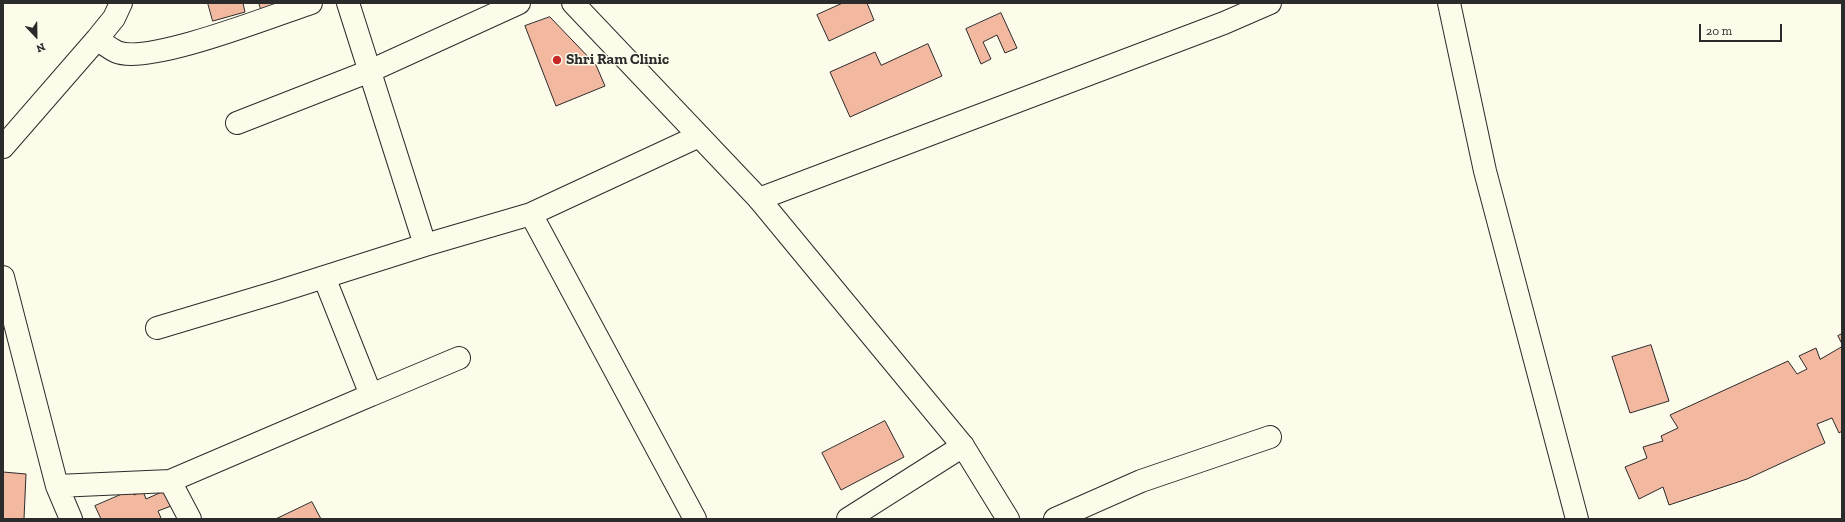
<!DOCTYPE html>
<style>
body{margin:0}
#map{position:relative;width:1845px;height:522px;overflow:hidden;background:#fdfbea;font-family:"Zilla Slab",serif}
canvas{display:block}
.frame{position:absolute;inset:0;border:4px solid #2b2b2b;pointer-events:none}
.north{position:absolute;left:16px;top:16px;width:40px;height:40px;-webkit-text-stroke:3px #fdfbea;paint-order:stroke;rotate:158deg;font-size:11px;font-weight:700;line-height:16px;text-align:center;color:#2b2b2b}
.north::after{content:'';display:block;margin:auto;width:14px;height:18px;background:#2b2b2b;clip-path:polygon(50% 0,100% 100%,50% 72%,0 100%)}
.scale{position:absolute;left:1699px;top:24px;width:83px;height:18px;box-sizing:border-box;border:2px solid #2b2b2b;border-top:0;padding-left:5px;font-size:12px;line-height:14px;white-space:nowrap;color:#2b2b2b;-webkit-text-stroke:3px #fdfbea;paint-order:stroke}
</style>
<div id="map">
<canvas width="1845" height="522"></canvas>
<div class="frame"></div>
<div class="north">N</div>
<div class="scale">20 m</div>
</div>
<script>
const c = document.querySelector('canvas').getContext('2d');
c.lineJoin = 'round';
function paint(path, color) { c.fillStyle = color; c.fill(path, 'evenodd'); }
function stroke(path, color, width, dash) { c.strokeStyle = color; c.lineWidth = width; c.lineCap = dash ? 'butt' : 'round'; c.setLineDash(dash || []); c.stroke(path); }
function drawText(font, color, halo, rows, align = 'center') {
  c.font = font + ' "Zilla Slab",serif'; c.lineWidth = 3; c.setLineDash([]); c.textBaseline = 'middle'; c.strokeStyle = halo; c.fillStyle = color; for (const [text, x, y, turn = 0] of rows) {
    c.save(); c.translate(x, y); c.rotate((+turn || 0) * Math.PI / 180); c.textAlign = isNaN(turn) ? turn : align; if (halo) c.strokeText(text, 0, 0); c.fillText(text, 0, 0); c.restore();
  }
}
const building = new Path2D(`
 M208,3H243L245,12L213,21Z
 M259,3H280L261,9Z
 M843,3H867L874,20L829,41L817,15Z
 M1001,13L1017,48L1005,53L997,35L983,42L991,59L981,64L966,29Z
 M550,17L596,65L605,86L556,106L525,26Z
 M928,44L942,76L850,117L830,72L875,52L881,65Z
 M1842,334V344L1838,336Z
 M1651,345L1669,401L1630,413L1612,357Z
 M1842,347V431L1839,433L1832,418L1817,424L1825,443L1747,479L1669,505L1663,487L1639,499L1625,467L1647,458L1643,447L1663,441L1661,436L1678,428L1670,415L1788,361L1797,374L1807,369L1799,356L1816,348L1820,359Z
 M885,421L904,457L841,490L822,453Z
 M3,472L26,474L24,519H3Z
 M132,490L134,495L143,491L146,499L164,491L171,506L158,511L161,518L160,519H101L95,506Z
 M312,502L321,519H276Z`);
const minor = new Path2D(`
 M348,3L425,245
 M1449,3L1485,171L1577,519
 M97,39C103,43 110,49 117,52C149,65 274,15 311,3
 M237,123L370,71L519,3
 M3,147L97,39L114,18L121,3
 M759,199L1224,23L1270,3
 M531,214L695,519
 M3,277L57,486L71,519
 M324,277L371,395L459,358
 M157,328L277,292L425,245L531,214L699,136
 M170,481L371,395
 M57,486L170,481L190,519
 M848,519L963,446
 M1055,519L1141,481L1270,437`);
const tertiary = new Path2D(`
 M573,3L759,199L963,446L1008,519`);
const markers = [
 [557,60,5,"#c62828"]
];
const poiNames = [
 ["Shri Ram Clinic",566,60]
];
paint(building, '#f2b8a0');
stroke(building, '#2b2b2b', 1);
stroke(minor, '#2b2b2b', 24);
stroke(tertiary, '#2b2b2b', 24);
stroke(minor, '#fdfbea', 22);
stroke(tertiary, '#fdfbea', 22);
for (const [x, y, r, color] of markers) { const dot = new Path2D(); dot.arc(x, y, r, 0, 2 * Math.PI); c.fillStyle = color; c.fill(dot); stroke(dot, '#fdfbea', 1.5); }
drawText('bold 15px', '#2b2b2b', '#fdfbea', poiNames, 'left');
</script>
